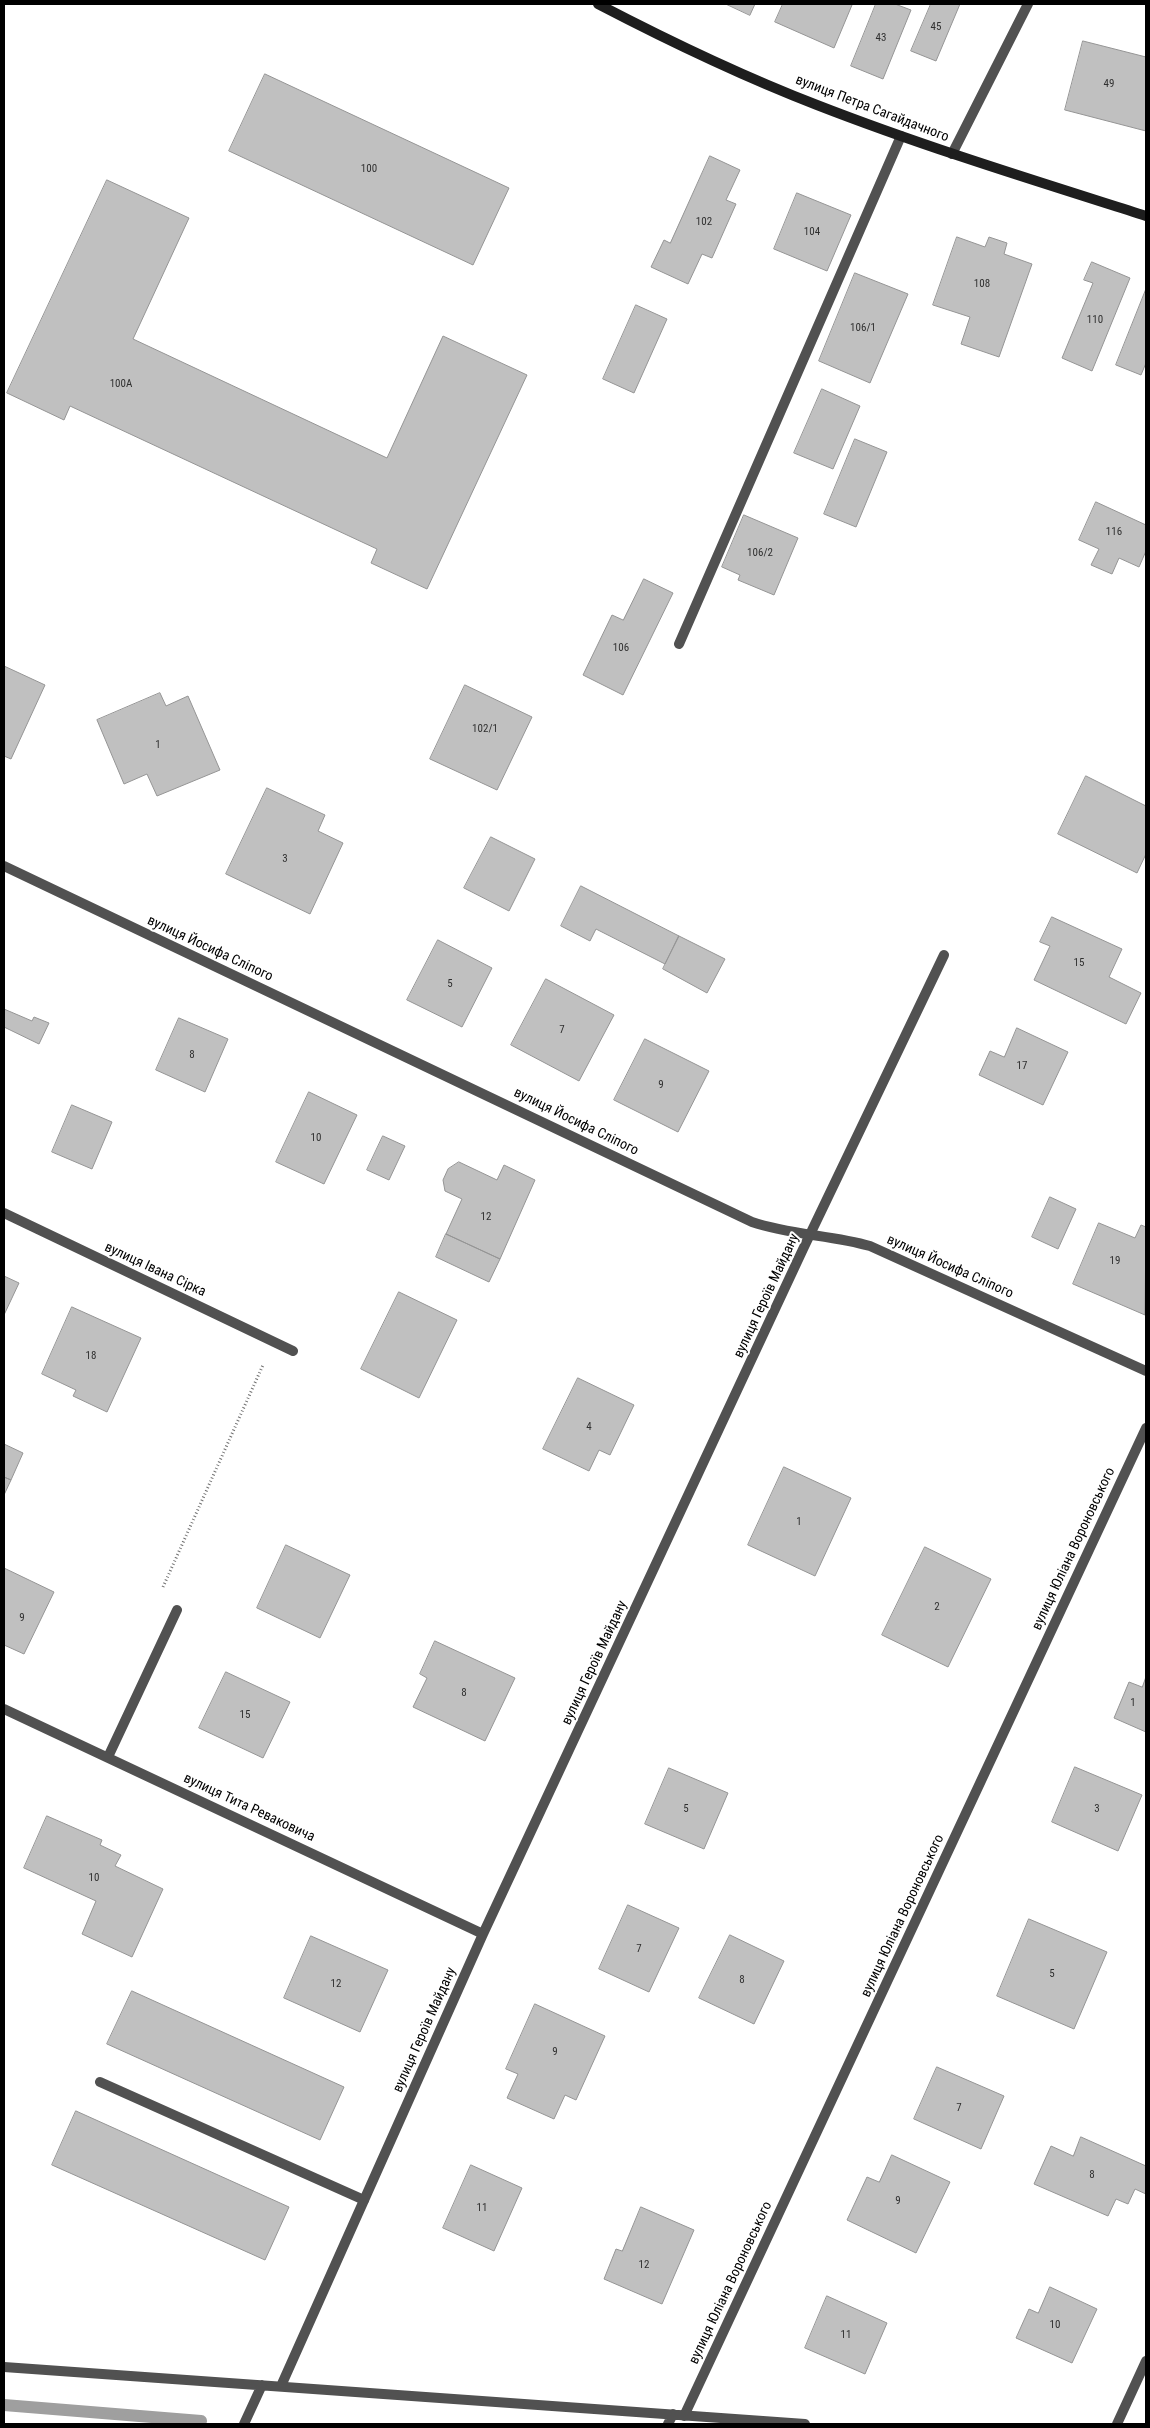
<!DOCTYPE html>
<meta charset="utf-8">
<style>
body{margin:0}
#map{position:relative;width:1150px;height:2428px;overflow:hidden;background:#fff;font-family:"Roboto Condensed",sans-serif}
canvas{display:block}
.frame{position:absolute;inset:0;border:5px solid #000;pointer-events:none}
</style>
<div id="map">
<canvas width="1150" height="2428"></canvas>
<div class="frame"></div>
</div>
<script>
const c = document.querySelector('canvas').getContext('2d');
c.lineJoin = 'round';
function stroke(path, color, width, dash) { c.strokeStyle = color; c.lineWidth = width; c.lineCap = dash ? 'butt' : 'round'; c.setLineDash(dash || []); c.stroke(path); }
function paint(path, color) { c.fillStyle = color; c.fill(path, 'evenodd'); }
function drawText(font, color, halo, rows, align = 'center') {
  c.font = font + ' "Roboto Condensed",sans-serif'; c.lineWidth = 4; c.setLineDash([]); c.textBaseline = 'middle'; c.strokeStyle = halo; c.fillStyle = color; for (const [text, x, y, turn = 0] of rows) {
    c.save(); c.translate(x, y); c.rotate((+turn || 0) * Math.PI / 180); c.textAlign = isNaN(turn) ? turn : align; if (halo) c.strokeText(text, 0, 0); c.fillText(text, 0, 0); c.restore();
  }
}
const stream = new Path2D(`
 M4,2405L201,2421`);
const building = new Path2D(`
 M726,4H755L750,15Z
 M783,4H850L852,5L834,48L775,22Z
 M876,4H895L911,10L883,79L851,66Z
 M931,4H960L936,61L911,51Z
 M1083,41L1146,57V131L1065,110Z
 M265,74L509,188L473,265L229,151Z
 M710,156L740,170L726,200L736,204L712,258L702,254L688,284L651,267L664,240L670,243Z
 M107,180L189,218L133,339L387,458L443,336L527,375L427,589L371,563L377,549L70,406L64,420L7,393Z
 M797,193L851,215L827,271L774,249Z
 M957,237L985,247L989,237L1007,243L1004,254L1032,264L999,357L961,344L970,317L933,305Z
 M1092,262L1130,278L1092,371L1062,358L1093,283L1084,280Z
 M855,273L908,294L870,383L819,361Z
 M1146,289V363L1141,375L1116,365Z
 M636,305L667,319L634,393L603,379Z
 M822,389L860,406L833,469L794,453Z
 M855,439L887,452L856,527L824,514Z
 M1096,502L1146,525V551L1139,567L1119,558L1112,574L1091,565L1099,549L1079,540Z
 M744,515L798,538L774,595L738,580L740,575L722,567Z
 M644,579L673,593L623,695L583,675L612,615L623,620Z
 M4,666L45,685L11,759L4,756Z
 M465,685L532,717L497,790L430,759Z
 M160,693L166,706L188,696L220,770L157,796L147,774L124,784L97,720Z
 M1086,776L1146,806V854L1137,873L1058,834Z
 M267,788L325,815L318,831L343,843L310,914L226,874Z
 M491,837L535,859L509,911L464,888Z
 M581,886L679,936L665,964L596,929L590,941L561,926Z
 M1052,917L1122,949L1109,977L1141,993L1126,1024L1034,980L1050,946L1040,942Z
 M679,936L725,959L707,993L663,969Z
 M438,940L492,968L462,1027L407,1000Z
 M546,979L614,1015L579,1081L511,1045Z
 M4,1009L32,1021L34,1017L49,1023L39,1044L4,1027Z
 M179,1018L228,1039L205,1092L156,1070Z
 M1017,1028L1068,1052L1043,1105L979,1075L990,1051L1004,1057Z
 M645,1039L709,1071L678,1132L614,1100Z
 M309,1092L357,1115L324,1184L276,1162Z
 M72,1105L112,1122L92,1169L52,1152Z
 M383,1136L405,1146L389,1180L367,1170Z
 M459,1162L497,1180L504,1165L535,1180L500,1259L446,1234L462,1199L445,1191L443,1180L448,1169Z
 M1050,1197L1076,1209L1058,1249L1032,1237Z
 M1099,1223L1135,1238L1141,1225L1146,1227L1145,1315L1073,1284Z
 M446,1234L500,1259L489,1282L436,1257Z
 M4,1276L19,1283L4,1315Z
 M399,1292L457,1320L419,1398L361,1369Z
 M72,1307L141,1338L107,1412L73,1396L76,1390L42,1374Z
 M578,1378L634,1405L610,1455L599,1450L589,1471L543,1449Z
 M4,1444L23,1453L11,1480L4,1477Z
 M784,1467L851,1498L815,1576L748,1545Z
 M4,1477L11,1480L4,1495Z
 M286,1545L350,1575L320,1638L257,1608Z
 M925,1547L991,1579L948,1667L882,1635Z
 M4,1568L54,1592L24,1654L4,1645Z
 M435,1641L515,1678L485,1741L413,1707L427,1678L420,1674Z
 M226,1672L290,1702L263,1758L199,1728Z
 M1146,1677V1732L1114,1718L1129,1682L1142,1687Z
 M1075,1767L1142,1795L1118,1851L1052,1822Z
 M669,1768L728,1793L704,1849L645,1824Z
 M47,1816L102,1840L100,1845L121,1855L115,1866L163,1889L132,1957L82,1934L96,1901L24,1868Z
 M628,1905L679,1928L649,1992L599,1969Z
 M1029,1919L1107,1952L1074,2029L997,1996Z
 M730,1935L784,1961L754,2024L699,1998Z
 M311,1936L388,1970L360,2032L284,1998Z
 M132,1991L344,2087L320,2140L107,2044Z
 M535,2004L605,2036L576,2100L565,2095L554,2119L507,2098L518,2074L506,2069Z
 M937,2067L1004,2096L981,2149L914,2119Z
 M76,2111L289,2207L265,2260L52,2165Z
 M1081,2137L1146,2166V2194L1135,2189L1128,2204L1116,2199L1108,2216L1034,2184L1051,2146L1073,2156Z
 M892,2155L950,2182L916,2253L847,2220L867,2177L879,2182Z
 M471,2165L522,2188L494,2251L443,2228Z
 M641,2207L694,2230L662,2304L604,2279L616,2249L622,2251Z
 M1050,2287L1097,2309L1072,2363L1016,2338L1029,2309L1038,2313Z
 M827,2296L887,2323L865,2374L805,2348Z`);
const path = new Path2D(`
 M163,1587L263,1365`);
const lane = new Path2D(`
 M952,154L1028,4
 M679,644L901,136
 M108,1757L177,1610
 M100,2082L364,2200`);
const street = new Path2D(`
 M4,866L752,1222C790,1235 832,1235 870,1246L1146,1371
 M4,1213L293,1351
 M4,1709L483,1934
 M4,2367L805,2424
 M281,2386L483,1934L804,1247L944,955
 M684,2416L1146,1428
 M244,2424L262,2385
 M668,2424L673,2414
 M1117,2424L1146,2361`);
const secondary = new Path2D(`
 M598,4C669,41 742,76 817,105C925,147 1036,181 1146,216`);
const numberNames = [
 ["45",936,27],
 ["43",881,38],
 ["49",1109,84],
 ["100",369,169],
 ["102",704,222],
 ["104",812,232],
 ["108",982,284],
 ["110",1095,320],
 ["106/1",863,328],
 ["100А",121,384],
 ["116",1114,532],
 ["106/2",760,553],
 ["106",621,648],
 ["102/1",485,729],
 ["1",158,745],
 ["3",285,859],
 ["15",1079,963],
 ["5",450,984],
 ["7",562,1030],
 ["8",192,1055],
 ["17",1022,1066],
 ["9",661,1085],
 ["10",316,1138],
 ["12",486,1217],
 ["19",1115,1261],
 ["18",91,1356],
 ["4",589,1427],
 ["1",799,1522],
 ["2",937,1607],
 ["9",22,1618],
 ["8",464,1693],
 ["1",1133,1703],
 ["15",245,1715],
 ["5",686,1809],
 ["3",1097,1809],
 ["10",94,1878],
 ["7",639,1949],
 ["5",1052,1974],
 ["8",742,1980],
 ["12",336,1984],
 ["9",555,2052],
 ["7",959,2108],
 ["8",1092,2175],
 ["9",898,2201],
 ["11",482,2208],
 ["12",644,2265],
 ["10",1055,2325],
 ["11",846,2335]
];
const streetNames = [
 ["вулиця Петра Сагайдачного",872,109,21],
 ["вулиця Йосифа Сліпого",210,949,25],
 ["вулиця Йосифа Сліпого",576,1122,26],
 ["вулиця Йосифа Сліпого",950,1267,24],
 ["вулиця Івана Сірка",155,1270,25],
 ["вулиця Героїв Майдану",767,1296,-65],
 ["вулиця Юліана Вороновського",1074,1549,-65],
 ["вулиця Героїв Майдану",595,1663,-65],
 ["вулиця Тита Реваковича",249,1808,25],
 ["вулиця Юліана Вороновського",903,1916,-65],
 ["вулиця Героїв Майдану",425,2030,-66],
 ["вулиця Юліана Вороновського",731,2283,-65]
];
stroke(stream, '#9f9f9f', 12);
paint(building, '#c0c0c0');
stroke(building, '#959595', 1);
stroke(path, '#737373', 3, [1, 2.5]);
stroke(lane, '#515151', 10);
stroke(street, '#515151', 10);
stroke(secondary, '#1e1e1e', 10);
drawText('11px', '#303030', null, numberNames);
drawText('14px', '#000', '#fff', streetNames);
</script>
